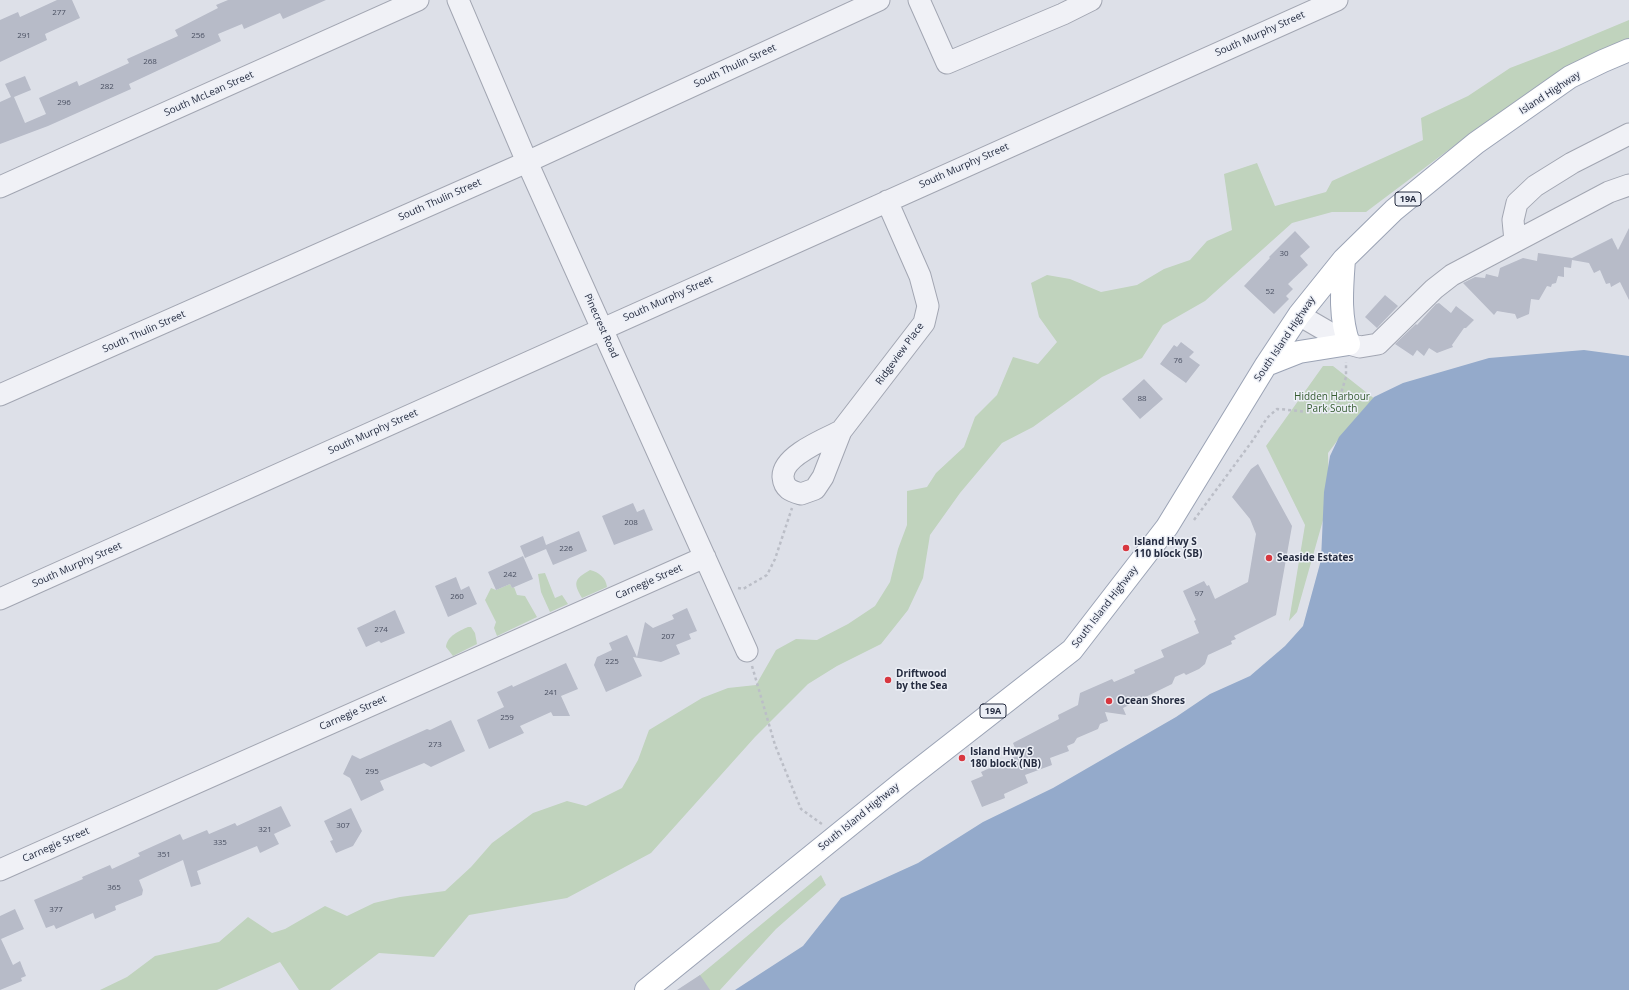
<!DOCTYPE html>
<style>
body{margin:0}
canvas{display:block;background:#dde0e8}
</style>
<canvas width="1629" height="990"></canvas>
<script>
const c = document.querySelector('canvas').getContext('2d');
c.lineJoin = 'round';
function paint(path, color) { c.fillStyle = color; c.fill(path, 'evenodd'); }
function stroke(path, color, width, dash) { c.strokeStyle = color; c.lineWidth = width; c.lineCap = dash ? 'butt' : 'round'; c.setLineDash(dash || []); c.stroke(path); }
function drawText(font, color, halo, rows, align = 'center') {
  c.font = font + ' "Open Sans",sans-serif'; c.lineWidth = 3; c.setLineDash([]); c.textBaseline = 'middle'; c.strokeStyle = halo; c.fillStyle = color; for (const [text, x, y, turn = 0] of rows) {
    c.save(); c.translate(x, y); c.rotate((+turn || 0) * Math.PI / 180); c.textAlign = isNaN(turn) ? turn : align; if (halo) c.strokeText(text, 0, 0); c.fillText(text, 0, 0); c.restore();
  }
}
const green = new Path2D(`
 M1629,20V38L1579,61L1530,94L1479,127L1366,212H1332L1292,223L1205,301L1163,325L1142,358L1102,377L1033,427L1002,443L960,493L930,535L923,578L908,610L881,644L837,666L808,684L755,737L651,853L567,898L469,915L434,957L379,953L330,990H299L280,962L217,990H100L127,977L155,956L219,942L248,917L272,933L285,929L325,906L347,916L374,903L400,897L445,891L471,867L492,843L533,813L567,801L586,806L622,788L638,760L649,730L702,698L728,688L756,685L776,650L796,639L817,640L848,624L875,606L890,582L898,549L907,525V491L927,487L936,473L964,447L975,417L997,395L1013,357L1038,364L1057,342L1039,317L1031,283L1047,275L1070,279L1101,292L1137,285L1164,269L1190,260L1207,241L1232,230L1224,174L1257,163L1275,206L1326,192L1332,181L1423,140L1421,118L1468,96L1510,68L1557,50Z
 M1323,366H1333L1376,400L1337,441L1328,453L1329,499L1297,612L1289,621L1305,525L1266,446Z
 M590,570C599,572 606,578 607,587L582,598C573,583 574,579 590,570Z
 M545,573L555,598L562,595L568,604L550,612L541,592L538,574Z
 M510,584L512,588L514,587L517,595L525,596L537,617L497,636L494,628L496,622L485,600L491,588L496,590Z
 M468,627H471L475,633L477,644L453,656L446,647C447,636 459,631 468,627Z
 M821,875L826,885L776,929L720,990H682Z`);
const water = new Path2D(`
 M1584,350L1629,356V990H735L803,946L841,898L918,863L983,822L1053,788L1176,717L1210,694L1250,676L1285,646L1303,626L1321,560L1324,492L1330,456L1339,437L1374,397L1403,383L1489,358Z`);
const building = new Path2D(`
 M57,0H72L80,18L45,34L47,40L0,62V20L18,12L20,17Z
 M228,0H326L283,19L280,13L244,29L242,24L218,34L221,41L129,84L131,89L48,126L0,144V102L11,97L5,84L25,76L31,90L14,97L25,123L46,114L39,98L77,81L79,86L129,63L127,59L178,36L175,30L218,8L216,5Z
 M1629,228V300L1620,282L1611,287L1610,283L1606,284L1600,270L1594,273L1589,263L1572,260L1571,268L1564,267V277L1558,276L1556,283L1552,284L1551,287L1547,286L1539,300L1531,299L1529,314L1517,319L1515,314L1497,311L1494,315L1463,283L1475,277L1485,278L1486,274L1498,277L1500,268L1523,258L1537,261L1538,253L1572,258L1612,238L1618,250Z
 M1295,231L1310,247L1300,256L1308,265L1288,284L1293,289L1286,296L1289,299L1274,314L1244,286L1270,258L1269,257Z
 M1385,295L1398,306L1377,328L1365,317Z
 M1439,303L1451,313L1456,306L1474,320L1466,328H1464L1452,345L1453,347L1437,353L1429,348L1424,356L1417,350L1413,356L1395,344L1416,324L1417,325L1436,304Z
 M1181,342L1194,352L1189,357L1200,365L1186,383L1160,364L1174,345L1177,347Z
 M1144,379L1163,399L1140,419L1122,399Z
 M1258,464L1292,526L1276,615L1234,636L1236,639L1231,641L1232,644L1208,655L1205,664L1199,669L1186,675L1184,673L1175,677L1172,684L1123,708L1126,715L1105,712L1108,721L1100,724L1098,729L1077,738L1074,743L1067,746L1069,751L1050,758L1052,765L1025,775L1028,783L1004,794L1005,798L982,807L971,781L983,776L981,772L1018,755L1013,743L1059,719L1058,715L1078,705L1080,693L1112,679L1114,682L1135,673L1134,670L1164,657L1161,650L1199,633L1194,621L1196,620L1183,591L1204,581L1207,586L1209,585L1215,599L1248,582L1256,534L1250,519L1232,497L1251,469Z
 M633,503L637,512L644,509L653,530L614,545L602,516Z
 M579,531L587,551L553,565L546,549L525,558L520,546L543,536L546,545Z
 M523,556L533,579L512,588L510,584L496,590L488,572Z
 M456,577L461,590L469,586L477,604L448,617L435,586Z
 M687,608L697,631L689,634L691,639L676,645L680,654L661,662L633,657L642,676L606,692L594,665L597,657L612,650L609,643L627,635L637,657L645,622L653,628L674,619L672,615Z
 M395,610L405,633L381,643L379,641L366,647L357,628Z
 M566,663L578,689L561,696L570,716H553L551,712L520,726L524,733L489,749L477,720L504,707L497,692L512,685L513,687Z
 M451,720L465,751L431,767L424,763L380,781L384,790L361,801L350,778L343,774L352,755L360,759L427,729L430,730Z
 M281,806L291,826L274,834L279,844L260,853L257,846L197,871L201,884L191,887L183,860L139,880L143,890L142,895L115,906L116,910L95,919L93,913L56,929L54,925L46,928L34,900L83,879L82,877L110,865L112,869L140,856L138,853L180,834L183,840L207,830L209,834L235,823L237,826Z
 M351,808L362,831L353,846L336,853L330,841L333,840L324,821Z
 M15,909L24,929L1,939L13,965L20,961L26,976L21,978L22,981L0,990V916Z
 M700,975L710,990H677Z`);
const path = new Path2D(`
 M1194,520L1253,440L1267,418L1277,409C1294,410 1310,413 1327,413L1338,403L1346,377V362
 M738,588L743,589L767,575L775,559L792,508
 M752,666L775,745L801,809L822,824`);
const minor = new Path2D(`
 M458,0L527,162L747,651
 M919,0L947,63L1063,14L1091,0
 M0,187L418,0
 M1515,241L1513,220L1517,203L1535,186L1572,163L1629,134
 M1299,315L1349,344L1360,347L1378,344L1434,289L1452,275L1592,201L1609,192L1629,185
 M0,395L527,162L879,0
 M841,431C825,439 782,456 783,477C784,489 791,491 801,494L815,489L823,477L841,431L924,323L928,306L920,276L887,201
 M0,599L1337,0
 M0,870L705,557`);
const major = new Path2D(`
 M1266,365L1299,352L1349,344C1339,316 1342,288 1344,259
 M646,990L903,782L1072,650L1167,527L1266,365L1299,315L1344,259L1394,210L1476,143L1570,77L1603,61L1629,50`);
const markers = [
 [1126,548,4,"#d8373f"],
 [1269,558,4,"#d8373f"],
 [888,680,4,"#d8373f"],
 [1109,701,4,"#d8373f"],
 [962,758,4,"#d8373f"]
];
const numberNames = [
 ["277",59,13],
 ["291",24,36],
 ["256",198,36],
 ["268",150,62],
 ["282",107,87],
 ["296",64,103],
 ["30",1284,254],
 ["52",1270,292],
 ["76",1178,361],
 ["88",1142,399],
 ["208",631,523],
 ["226",566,549],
 ["242",510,575],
 ["97",1199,594],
 ["260",457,597],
 ["274",381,630],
 ["207",668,637],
 ["225",612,662],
 ["241",551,693],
 ["259",507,718],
 ["273",435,745],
 ["295",372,772],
 ["307",343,826],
 ["321",265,830],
 ["335",220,843],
 ["351",164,855],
 ["365",114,888],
 ["377",56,910]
];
const shields = [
 [1408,199,26],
 [993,711,26]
];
const shieldNames = [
 ["19A",1408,199],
 ["19A",993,711]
];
const streetNames = [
 ["South Murphy Street",1260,34,-24],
 ["South Thulin Street",735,66,-25],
 ["Island Highway",1550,93,-33],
 ["South McLean Street",209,94,-24],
 ["South Murphy Street",964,166,-24],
 ["South Thulin Street",440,200,-24],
 ["South Murphy Street",668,299,-24],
 ["Pinecrest Road",601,326,66],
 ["South Thulin Street",144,332,-24],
 ["South Island Highway",1285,339,-56],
 ["Ridgeview Place",900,354,-54],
 ["South Murphy Street",373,432,-24],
 ["South Murphy Street",77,565,-24],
 ["Carnegie Street",649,582,-24],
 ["South Island Highway",1105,607,-52],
 ["Carnegie Street",353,713,-24],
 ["South Island Highway",859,817,-39],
 ["Carnegie Street",56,845,-24]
];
const parkNames = [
 ["Hidden Harbour",1332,397],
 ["Park South",1332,409]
];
const poiNames = [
 ["Island Hwy S",1134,542],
 ["110 block (SB)",1134,554],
 ["Seaside Estates",1277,558],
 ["Driftwood",896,674],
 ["by the Sea",896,686],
 ["Ocean Shores",1117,701],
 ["Island Hwy S",970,752],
 ["180 block (NB)",970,764]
];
paint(green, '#c0d3bd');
paint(water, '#94aacb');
paint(building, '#b7bbc8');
stroke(minor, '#a2a6b2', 23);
stroke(major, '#9ba3b5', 24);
stroke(path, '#bbbec7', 2.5, [3, 3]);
stroke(minor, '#f0f1f6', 21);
stroke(major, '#fff', 22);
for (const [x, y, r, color] of markers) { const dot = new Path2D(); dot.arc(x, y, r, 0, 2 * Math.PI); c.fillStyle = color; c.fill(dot); stroke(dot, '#eceff6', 1.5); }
drawText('8px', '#4a5062', null, numberNames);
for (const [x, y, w] of shields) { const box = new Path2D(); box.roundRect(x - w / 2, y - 7, w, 14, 3); c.fillStyle = '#eceff6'; c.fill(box); stroke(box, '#252c40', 1); }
drawText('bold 9px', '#252c40', null, shieldNames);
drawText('10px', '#252c40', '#eceff6', streetNames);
drawText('10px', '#355c31', '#eceff6', parkNames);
drawText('bold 10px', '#252c40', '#eceff6', poiNames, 'left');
</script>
